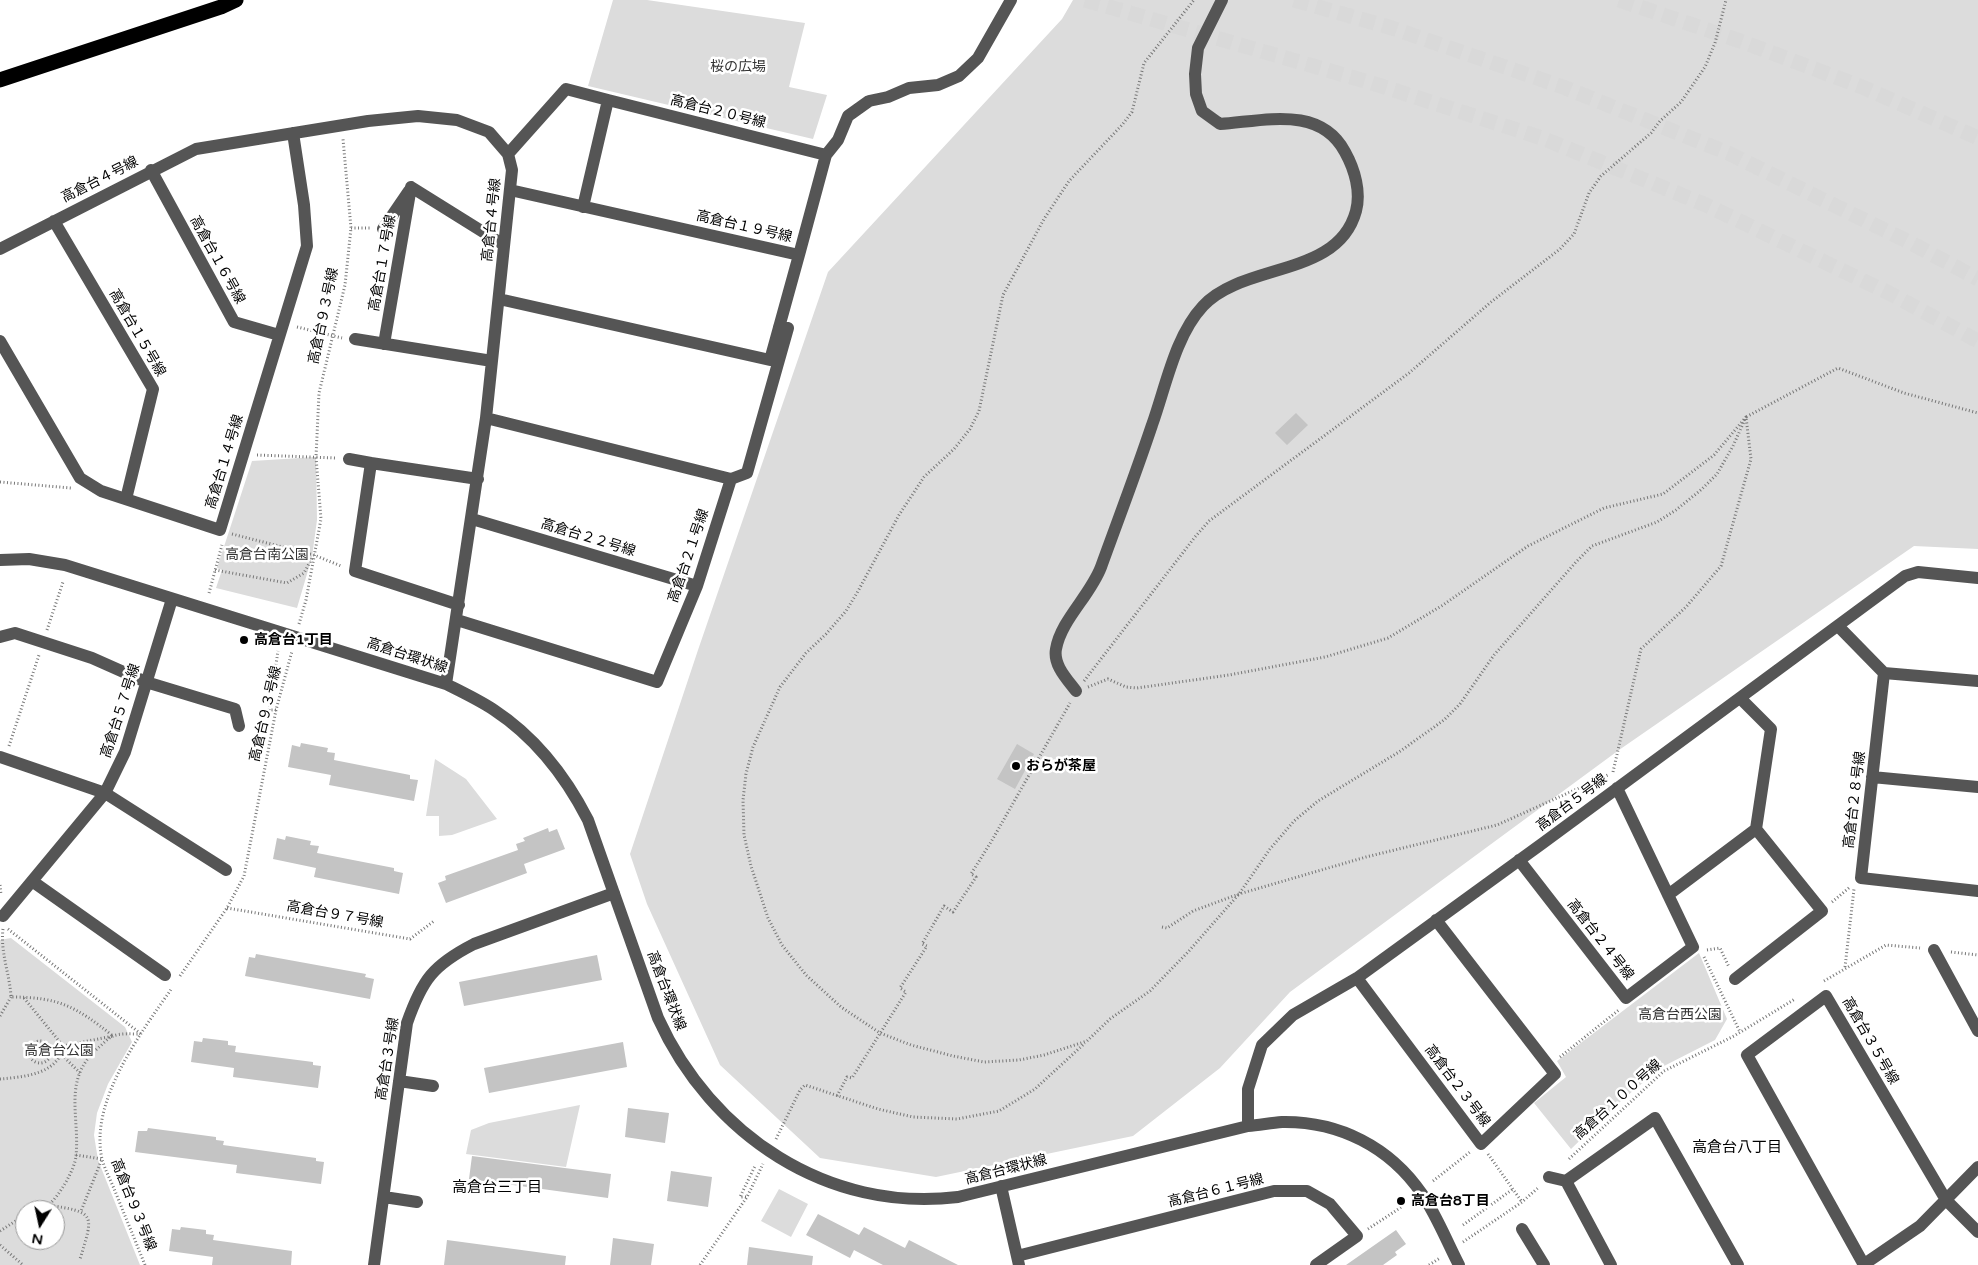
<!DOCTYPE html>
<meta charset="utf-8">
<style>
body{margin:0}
#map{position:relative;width:1978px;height:1265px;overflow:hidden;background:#fff;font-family:"Varela Round",sans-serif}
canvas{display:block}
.north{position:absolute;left:15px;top:1200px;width:50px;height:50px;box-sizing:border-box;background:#fff;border:1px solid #999;border-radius:50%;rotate:190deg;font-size:14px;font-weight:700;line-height:20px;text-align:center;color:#000}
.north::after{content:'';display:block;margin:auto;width:18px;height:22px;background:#000;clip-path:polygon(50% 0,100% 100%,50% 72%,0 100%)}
</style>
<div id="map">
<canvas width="1978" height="1265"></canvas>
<div class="north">N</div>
</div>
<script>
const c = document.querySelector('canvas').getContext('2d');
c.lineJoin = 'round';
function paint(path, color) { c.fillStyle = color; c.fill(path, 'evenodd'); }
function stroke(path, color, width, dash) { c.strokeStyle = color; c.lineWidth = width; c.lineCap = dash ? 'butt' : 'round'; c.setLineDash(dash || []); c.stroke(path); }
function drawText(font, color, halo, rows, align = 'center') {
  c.font = font + ' "Varela Round","Noto Sans JP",sans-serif'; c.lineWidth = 5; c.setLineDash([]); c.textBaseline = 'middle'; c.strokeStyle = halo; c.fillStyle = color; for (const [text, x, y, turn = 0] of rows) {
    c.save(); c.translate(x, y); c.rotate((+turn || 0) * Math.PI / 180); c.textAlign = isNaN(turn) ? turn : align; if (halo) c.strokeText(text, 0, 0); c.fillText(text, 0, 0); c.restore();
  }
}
const green = new Path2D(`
 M613,0H647L805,23L789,87L827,95L813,139L588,86Z
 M1073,0H1978V549L1914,546L1619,750L1290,992L1220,1068L1133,1136L936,1177L820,1158L720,1065L647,904L630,854L698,650L828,272L1062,19Z
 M316,457L317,520L312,557L297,608L216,588L222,570L217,568L252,461Z
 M435,759L466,779L497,819L452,835L439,836V816H426Z
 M11,938L125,1027L132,1042L108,1084L97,1113L94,1135L98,1160L140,1265H0V940ZM25,1210H55V1240H25Z
 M1699,953L1727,1019L1715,1040L1662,1067L1622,1100L1571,1149L1534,1103L1566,1077L1557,1061Z
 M580,1105L566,1167L466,1154L471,1130L489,1123Z
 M779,1189L808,1204L791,1237L761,1221Z`);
const building = new Path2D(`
 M1296,413L1308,425L1287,445L1275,433Z
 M301,743L328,748L327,752L335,753L334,760L410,775V779L418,780L414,801L329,785L331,775L288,767L292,745L300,747Z
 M1017,744L1034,754L1015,789L997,779Z
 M548,828L549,832L557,829L565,849L524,864L527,873L446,903L438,883L446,880L445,876L518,850L516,844L525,841L523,838Z
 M286,836L311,841L310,845L319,846L317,853L394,868V871L403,873L399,894L314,877L316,868L273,859L277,838L285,840Z
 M256,954L366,974L365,977L374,979L370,999L245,976L249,957L255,958Z
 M597,955L602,980L464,1006L459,982Z
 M203,1038L228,1041V1045L236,1046L235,1052L313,1062V1065L321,1066L318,1088L233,1077L234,1068L191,1062L194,1041L202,1042Z
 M623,1042L627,1067L489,1093L484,1068Z
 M628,1108L669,1113L665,1143L625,1137Z
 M148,1128L216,1137V1140L224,1141L223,1145L316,1158V1161L324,1162L321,1184L236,1173L237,1165L135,1152L138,1131H147Z
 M472,1156L611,1174L608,1198L469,1179Z
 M671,1171L712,1177L708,1207L667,1201Z
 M818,1214L859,1235L864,1227L905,1248L909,1240L958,1265H883L854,1250L850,1258L806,1235Z
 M181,1227L206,1230V1234L214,1235L213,1240L292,1251L291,1265H212L213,1257L169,1251L172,1229L180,1230Z
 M1396,1230L1406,1244L1395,1252L1397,1255L1383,1265H1346Z
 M613,1238L654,1244L651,1265H610Z
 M447,1240L566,1256L565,1265H444Z
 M749,1247L813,1256L812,1265H747Z`);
const highwayTunnel = new Path2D(`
 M1085,0L1372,83L1542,138L1706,205L1889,293L1978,341
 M1294,0L1392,28L1563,87L1728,153L1911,243L1978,279
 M1619,0L1746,43L1862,87L1978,138`);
const path = new Path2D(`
 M351,228H370
 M297,327L342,338
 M257,455L336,458
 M0,482L71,488
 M232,534L314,555L341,566
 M215,570L287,583L304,573L312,558
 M209,593L222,545
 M299,624L306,600L321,519L316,457L319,393L345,285L351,228L343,139
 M47,630L63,582
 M1084,681L1195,537L1209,521L1409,373L1491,302L1560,249L1574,234L1589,193L1601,176L1651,133L1660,121L1681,102L1705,67L1715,43L1726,0
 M1088,687L1108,679L1126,687L1137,688L1229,675L1325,657L1388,638L1443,605L1528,546L1604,508L1663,494L1714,455L1746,417L1733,446L1717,474L1702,489L1676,510L1657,522L1592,546L1576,562L1494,655L1460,704L1444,720L1399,752L1318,801L1294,821L1270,849L1239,894L1188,952L1150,991L1110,1019L1087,1041L1044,1055L1019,1060L984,1062L953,1056L911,1045L880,1033L841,1007L806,975L782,945L768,918L751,866L744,835L743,800L746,774L753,747L780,687L806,653L826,634L846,611L857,593L899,515L924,477L954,449L970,429L979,411L1003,295L1044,219L1069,181L1122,125L1132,112L1144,63L1194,0
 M276,710H269L278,651
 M9,746L39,655
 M1613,772L1641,649L1686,607L1721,566L1751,459L1746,417L1838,368L1904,393L1978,413
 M0,885L1,895
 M1832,902L1850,887
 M227,908L410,939L434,921
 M1162,927L1167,928L1193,911L1239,894L1366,857L1497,825L1608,775
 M3,929C0,952 10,975 11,997C60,997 76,1007 113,1036
 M8,929L141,1034
 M1707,950L1720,948L1729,967
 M1951,952L1978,955
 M1704,957L1740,1032
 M1845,967L1854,889
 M180,976L227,908L244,876L276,710L292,651
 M1824,981L1886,945L1920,948
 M24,998L63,1046
 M0,1016L11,997
 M29 1052a11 11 0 1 1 22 0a11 11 0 1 1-22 0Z
 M62,1055L80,1073
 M1560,1057L1620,1009
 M0,1079C24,1077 59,1074 63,1046L113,1036
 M837,1096L847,1077L852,1078L906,992L900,988L927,946L922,944L944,906L953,912L976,877L971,874L991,842L1070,703
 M776,1139L800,1090L805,1085L878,1109L913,1117L957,1119L999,1111L1035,1089L1085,1043
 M1488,1154L1522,1202
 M76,1155L102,1159L81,1211
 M1569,1159L1664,1071L1734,1036L1795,999
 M1433,1181L1470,1152
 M746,1197H740L755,1166
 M47,1205C96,1212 94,1214 80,1259
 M33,1210C37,1209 44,1208 48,1205C59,1197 75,1169 76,1156C80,1116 62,1079 98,1048C103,1044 108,1038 113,1036C120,1033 132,1034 140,1034
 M1463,1225L1513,1189
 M1368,1229L1403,1206
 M0,1231L25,1215
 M1463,1242L1522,1202L1539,1187
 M0,1245L23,1265
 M145,1265C135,1240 125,1216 115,1191C111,1181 105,1170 102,1159C89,1101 141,1033 172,988
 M700,1265L747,1197L763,1164
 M1429,1265L1440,1258`);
const minor = new Path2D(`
 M508,154L566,89L608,100
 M826,155L838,140L848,116L869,101L888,97L909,88L938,85L959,76L978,58L1011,0
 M151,170L234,322L279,335
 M583,207L608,100L826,155L799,255
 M54,221L153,389L126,499
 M383,229L409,191
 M0,249L196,149L368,121L418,116L457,120L489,132L508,154L512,170L486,418L446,684
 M499,299L770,360L799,255L510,190
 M355,339L492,361
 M0,341L80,478L101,491L220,530L307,246L304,205L293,133
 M384,344L411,187L504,245
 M349,459L371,463
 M731,479L747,473L788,328L779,327
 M472,519L697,586
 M0,560L29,559L65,565L446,684C462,692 479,700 494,710C535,737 566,777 588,820L658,1018C711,1135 828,1213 958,1197L1248,1126C1259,1125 1271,1123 1282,1122C1339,1121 1390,1147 1422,1194C1437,1216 1447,1242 1459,1265
 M459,605L355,571L371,463L478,479
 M457,620L657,682L697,586L731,479L486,418
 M1838,626L1884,673L1861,878L1978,891
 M0,637L15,633L92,658L146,682L235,709L239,726
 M1884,673L1978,681
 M1076,691C1067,679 1053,665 1056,649C1061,620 1090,596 1101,567C1118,520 1136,473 1152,425C1166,386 1175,336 1203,306C1244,262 1338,278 1356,211C1361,192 1355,170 1345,152C1320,105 1264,121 1220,124L1202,111L1196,94L1195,74L1198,48L1222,0
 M0,757L105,793L226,870
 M1872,777L1978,787
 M1519,860L1626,998L1693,947L1617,788
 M32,881L165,975
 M1668,895L1756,829
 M3,916L105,793L125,752L172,599
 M1934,950L1978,1031
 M1357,978L1481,1144L1555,1074L1436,920
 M1735,979L1822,911L1756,829L1771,729L1740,698
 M399,1081L433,1086
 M1248,1126V1089L1262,1045L1293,1015L1357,978L1543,843L1905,576L1918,572L1978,578
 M1549,1177L1566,1181
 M1001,1186L1019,1265
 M384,1197L417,1202
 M1522,1229L1544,1265
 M1017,1256L1274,1191H1307L1330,1204L1357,1236L1316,1265
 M374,1265L407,1023C422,980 433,965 474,944L614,893
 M1611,1265L1566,1181L1655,1118L1738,1265
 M1863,1265L1920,1226L1978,1167
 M1864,1265L1747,1055L1826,996L1946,1200L1978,1232`);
const highway = new Path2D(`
 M0,80L221,7L236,0`);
const markers = [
 [244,640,5,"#000"],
 [1016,766,5,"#000"],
 [1401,1201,5,"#000"]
];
const parkNames = [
 ["桜の広場",738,67],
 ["高倉台南公園",267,555],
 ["高倉台西公園",1680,1015],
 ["高倉台公園",59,1051]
];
const streetNames = [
 ["高倉台２０号線",718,112,14],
 ["高倉台４号線",100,180,-27],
 ["高倉台４号線",492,220,-84],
 ["高倉台１９号線",744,227,13],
 ["高倉台１６号線",217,260,61],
 ["高倉台１７号線",383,263,-80],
 ["高倉台９３号線",324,316,-78],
 ["高倉台１５号線",137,333,60],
 ["高倉台１４号線",225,462,-73],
 ["高倉台２２号線",588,538,17],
 ["高倉台２１号線",689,556,-71],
 ["高倉台環状線",407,656,18],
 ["高倉台５７号線",121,711,-72],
 ["高倉台９３号線",266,714,-77],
 ["高倉台２８号線",1855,800,-83],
 ["高倉台５号線",1572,803,-37],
 ["高倉台９７号線",335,915,10],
 ["高倉台２４号線",1600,940,52],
 ["高倉台環状線",666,991,69],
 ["高倉台３５号線",1870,1041,60],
 ["高倉台３号線",388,1059,-81],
 ["高倉台２３号線",1457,1086,53],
 ["高倉台１００号線",1618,1100,-42],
 ["高倉台環状線",1006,1170,-14],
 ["高倉台６１号線",1216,1191,-14],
 ["高倉台９３号線",133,1205,68]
];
const poiNames = [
 ["高倉台1丁目",254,640],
 ["おらが茶屋",1026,766],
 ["高倉台8丁目",1411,1201]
];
const neighbourhoodNames = [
 ["高倉台八丁目",1737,1148],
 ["高倉台三丁目",497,1188]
];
paint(green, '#dcdcdc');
paint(building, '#c4c4c4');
stroke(highwayTunnel, '#d9d9d9', 15, [15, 8]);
stroke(path, '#777', 3, [1, 2.5]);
stroke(minor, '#555', 12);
stroke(highway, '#000', 15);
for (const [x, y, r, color] of markers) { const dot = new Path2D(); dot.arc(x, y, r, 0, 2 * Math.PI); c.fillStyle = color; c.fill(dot); stroke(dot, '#fff', 2); }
drawText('14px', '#333', '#fff', parkNames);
drawText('14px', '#000', '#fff', streetNames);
drawText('bold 14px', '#000', '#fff', poiNames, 'left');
drawText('15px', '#000', '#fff', neighbourhoodNames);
</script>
